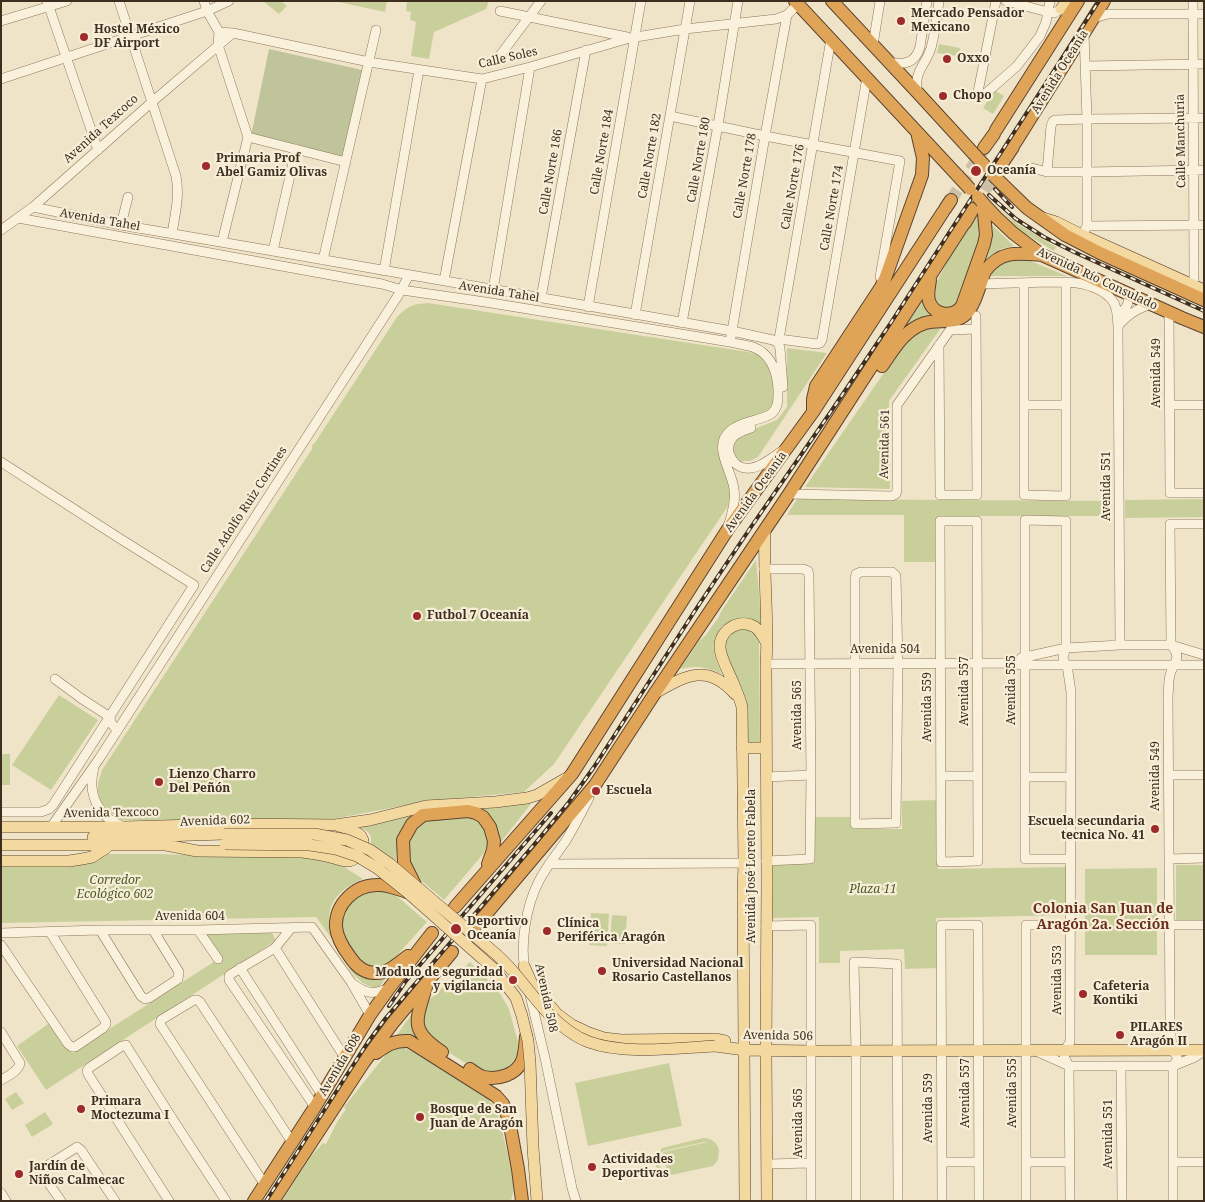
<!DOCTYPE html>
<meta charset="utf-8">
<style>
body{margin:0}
#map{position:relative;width:1205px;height:1202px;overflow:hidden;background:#f0e4c8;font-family:"Noto Serif",serif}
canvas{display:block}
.frame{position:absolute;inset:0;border:2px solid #3d2e20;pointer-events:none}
</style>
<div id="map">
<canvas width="1205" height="1202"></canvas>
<div class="frame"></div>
</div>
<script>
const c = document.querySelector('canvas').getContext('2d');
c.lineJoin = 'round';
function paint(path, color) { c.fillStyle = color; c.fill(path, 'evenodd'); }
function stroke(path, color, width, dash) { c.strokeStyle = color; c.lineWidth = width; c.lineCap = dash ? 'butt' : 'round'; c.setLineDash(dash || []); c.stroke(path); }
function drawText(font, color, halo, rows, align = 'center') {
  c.font = font + ' "Noto Serif",serif'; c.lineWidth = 4.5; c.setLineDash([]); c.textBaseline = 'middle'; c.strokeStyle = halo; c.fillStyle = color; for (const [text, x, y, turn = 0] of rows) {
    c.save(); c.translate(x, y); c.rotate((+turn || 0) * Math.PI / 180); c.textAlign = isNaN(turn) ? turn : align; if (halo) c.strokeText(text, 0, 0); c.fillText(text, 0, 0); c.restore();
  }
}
const green = new Path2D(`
 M263,1H281L287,6L279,14Z
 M334,1H387L385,12Z
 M404,1H489L486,9L434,32L429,59L411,56L416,22L410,20L411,12L406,11L407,2Z
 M939,44L960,48L958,56L937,53Z
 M994,90L1004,96L993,114L983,108Z
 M987,196L1004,213L1018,224L1056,247L1054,251L1021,231L1009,219Z
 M976,211L980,218L982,230L959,302L950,309L937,306L932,291L953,251Z
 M990,223L1014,246C998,249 991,253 981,266Z
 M1009,259L1028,260L1067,276H989L992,271Z
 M923,298L939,316L898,336Z
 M428,303L755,353C760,356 764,358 768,363C772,369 776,395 774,402C773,406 770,409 768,412L723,434L717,449L730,486V497L728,506L554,764L524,792L427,801L328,820H122C110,813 96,802 98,786C98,780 101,775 102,770L312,449V445L314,444L397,317C408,306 413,304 428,303Z
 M943,325L889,401L890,489L805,487L908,338L920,330Z
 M787,348L827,353L758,457L750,461H741L734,455L733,451V442L739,435L777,420L787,407Z
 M797,499L1109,501V516H938L937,562H904V515H787Z
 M1204,499V517L1125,518V500Z
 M756,560L762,627L725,626C707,641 714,655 722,674C706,667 697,665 680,669L699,641L706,635L718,618L722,610Z
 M746,629C753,632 756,635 759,642L760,742H747L724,650L725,638L734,630Z
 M59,695L98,720L51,790L12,765Z
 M1,754H10V785H1Z
 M534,800L497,847L468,808Z
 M937,800L938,869L1068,867L1069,915L936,918L937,968L905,969L904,949L840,951V963H819V917L770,918L769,863H814V817H853L854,829H902V801Z
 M425,810L397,840L396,861L371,845C372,833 369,832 359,827Z
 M434,817H472L484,825L488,838L487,846L484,853L444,900C436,892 422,883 415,874C412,870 411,864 409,859C403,838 414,825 434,817Z
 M102,854H159L221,856H303L341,865L363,879C332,892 322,911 334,942L316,917L1,923V864L91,863Z
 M1176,865H1204V920H1176Z
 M1157,868V955H1085V869Z
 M372,889L392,892L427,922L389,964L371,969L356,959L340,930L342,915L349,902Z
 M591,913L609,914L607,946L589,945Z
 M612,915L627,916L625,944L610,943Z
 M271,932L274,936L275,941L46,1090L17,1046L51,1022L72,1053L220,958L203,933Z
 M470,962L498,990L509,1009L518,1042L517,1055L511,1066L500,1072L485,1073L472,1067L429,1040L422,1028L423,1012L428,1001Z
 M352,968L387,976L379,988C365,987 358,980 349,969Z
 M413,1012L427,1047L394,1039Z
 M403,1047L416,1053L488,1099L497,1110L515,1184L511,1201H282L311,1156L323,1143L326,1144L336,1124L346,1109L344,1107L388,1052L393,1049Z
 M669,1063L682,1126L588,1146L575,1083Z
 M16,1092L24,1103L12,1110L5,1099Z
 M45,1112L53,1124L32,1137L25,1125Z
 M703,1138C711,1138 717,1142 719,1150L718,1160L713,1166L671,1175L664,1174L656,1167V1157L662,1148ZM704,1142H708L663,1152L667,1172C660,1170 658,1164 659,1158L663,1151Z`);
const cemetery = new Path2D(`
 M269,49L362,70L343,160L251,136Z`);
const highwayTunnel = new Path2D(`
 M951,200L983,150
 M975,206L1001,165`);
const minor = new Path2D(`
 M47,1L98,150
 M119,1L176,176C180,196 175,214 172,234
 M204,1L207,11L219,32L218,45L248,137L222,242
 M996,1L978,92L979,96L984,95L1017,66L1040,36L1046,22L1050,1
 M1006,1L1048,12L1054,13L1061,9
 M1193,1L1194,280
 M500,11L627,37
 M1094,18L1108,14H1204
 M1,21L67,1
 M219,32L233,33L369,62L482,79L530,67L630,38L685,29L776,19L787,15L798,4
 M873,45L880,1
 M495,62L541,1
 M888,62C904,65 915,64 920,47L927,1
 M1086,66L1204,64
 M1,79L207,11L229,1
 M918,93C913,71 925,67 931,48C935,33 937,17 939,1
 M670,116L765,136L900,161L880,277
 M248,137L346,162
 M1032,168L1047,172H1086L1204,170
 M1047,172L1051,126L1053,121L1055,120L1087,119L1204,118
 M33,207L121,225L273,251L732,331L773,340L778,343L780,348L783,387
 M18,218L353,279L382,284L402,290L485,302L730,342C737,344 746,345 753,347C771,354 777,372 778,389C778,399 779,407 771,414C759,421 742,421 731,430C711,446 732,470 734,489C736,501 732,513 729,524
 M121,225L128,197
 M1087,226L1204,225
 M1,230L33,207L152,102L233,33
 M1082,235L1087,226V119L1084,33
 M273,251L296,149
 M323,260L376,30
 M384,271L419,70
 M444,281L482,79
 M1024,283V495L1066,496V282
 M983,284C1004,283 1025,283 1046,282C1056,282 1067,282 1077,283C1089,285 1104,290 1112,300C1118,307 1117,317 1118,326L1120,645
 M493,290L530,67
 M541,298L586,50
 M588,307L641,1
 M1169,312L1170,493H1204
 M635,315L690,1
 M1117,317C1125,309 1131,304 1127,293
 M682,323L718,125L738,1
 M1118,326C1128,314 1138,308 1153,304
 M731,337L765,136L787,15
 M779,339L817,344L820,343L822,340L867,77
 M779,339L831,39
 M939,345L940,495H977L976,316
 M1024,405H1066
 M1170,405H1204
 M751,428C745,430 738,432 733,437C722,450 734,471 751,468C762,467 773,457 782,451
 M1,462L119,538L194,585L53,805L49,809L41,812H1
 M789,494L892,496L896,494L897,490V405L950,330L976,329
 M940,521H977L978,861L941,862Z
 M764,569H803L808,571L809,576L811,775L810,859L766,861
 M861,572H892L896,576L898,663L896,823L855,824V579L856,574Z
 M1171,645C1183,659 1173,662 1170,675C1168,682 1169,689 1168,696L1170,1019L1172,1050L1177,1056V1060L1173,1066V1201
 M1171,645L1170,524H1204
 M1021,658L1066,648L1120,645H1171L1204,655
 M766,664L1004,663L1025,665H1204
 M55,679L82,699L110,717L111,723L117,730
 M94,768C87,793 98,817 122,826
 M1168,775H1204
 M941,776H977
 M766,777L811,775
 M1025,777H1070
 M51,827L99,759L399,294L409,275
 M1169,859L1204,858
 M549,864L744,863
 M1170,925H1204
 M766,926L811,925V1201
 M292,927L275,948L231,974L229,976V980L315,1107
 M100,930L141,996L145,999L149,998L178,979L179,972L153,930
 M198,930L218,959
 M1,933L100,930H198L312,927L351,982L370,1015
 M1,945L68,1044L72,1047H75L103,1028L106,1024V1022L50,932
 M275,948L345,1058
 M240,968L322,1095
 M525,971C520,943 526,906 539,881C546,867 556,855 565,842C574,828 581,813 589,798
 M353,984C367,994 373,995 389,988
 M529,991L545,1058L572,1188L576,1201
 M1,1032L20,1063C19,1071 8,1076 1,1080
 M1038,1052L1069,1066H1173L1195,1057L1204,1051
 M1121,1066L1122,1201
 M942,1162H979
 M1026,1162H1070
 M1173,1162H1204
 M767,1164L811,1163
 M265,1185L160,1024L161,1020L194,1000H197L200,1002L292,1142
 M1,1193L6,1201
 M61,1201L43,1175V1170L45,1167L77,1147L81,1150L115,1201
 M169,1201L88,1074L87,1071L89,1068L122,1046L126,1045L127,1047L168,1112L226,1201
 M856,1201V1051L854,962L897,964L898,1201
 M942,1201L941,925H978L979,1201
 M1026,1201V925H1070
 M1070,1201L1069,1066C1062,1054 1063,1053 1070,1042L1071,692L1067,665L1064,662L1063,657L1066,648V521L1025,520V859H1070`);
const major = new Path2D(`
 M1061,9L1067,1
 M1043,218L1056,222L1082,235L1204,290
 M765,530C763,575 769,620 766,664L767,881L766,1050L767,1201
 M655,693C686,675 708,663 735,694
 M742,748H766
 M1,827H123L234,824L335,825L370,820L426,806L495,802L527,798L537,795L565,779
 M93,837L162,836L224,834
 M1,845H172
 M166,845L197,851L302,852C310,853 318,854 326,856C333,857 342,862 349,861C359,859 367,845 361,836C356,830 345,828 339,826
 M1,861H69L82,859L92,857L106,848
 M524,966L532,984L557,1014L572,1025L589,1033L604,1038L621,1040L715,1039L725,1041
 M715,1046L745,1050L811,1051L1204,1050
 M745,1201L743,893L744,863L742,707C740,699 737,692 734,685C730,674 719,656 720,645C721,629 740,618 755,627C760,631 763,636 766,642`);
const highway = new Path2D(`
 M795,1L958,176
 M832,1L918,93L973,153
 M996,130L1078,1
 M1015,143L1104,1
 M984,148L994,134
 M1001,165L1013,147
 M997,179L1027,208L1065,235L1100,253L1204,300
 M982,202L996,217L1013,233L1042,255L1182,318L1204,327
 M945,209L951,200
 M965,223L973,209
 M930,280C929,287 927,294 929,301C934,316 953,318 962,306L984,244L986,235L983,203
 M882,366C894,349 904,330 925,323C939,319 954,325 966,314C975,305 980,284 985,271C1001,250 1018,253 1042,255
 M813,411V399L816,386L881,287L885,279L922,175L923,158L917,132
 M415,885L404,863L403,840L412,824L423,815L468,811L476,813L483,817L490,827L494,841L493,850L488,864
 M407,892C397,889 387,884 377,885C355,885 335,904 336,927C337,938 344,949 350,957C356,966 364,973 375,973C388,974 398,963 408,956
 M455,907L572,774L728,529L813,412L943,212
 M476,925L487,913L595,785L655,693L789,494L963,225
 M426,987C416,1021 409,1030 442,1052
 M376,1053C387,1045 395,1040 409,1041L496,1096L503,1104L509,1120L518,1169L522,1201
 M470,1069C474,1072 479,1076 484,1077C498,1080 516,1075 522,1061C525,1054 525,1045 526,1037
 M254,1201L315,1107L370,1015L390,987L432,933
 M273,1201L364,1062L392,1024L452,952`);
const rail = new Path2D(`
 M995,189L1012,207
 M989,195L1016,219L1044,237L1074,252L1204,311
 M389,1006L406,981L551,813
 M266,1201L368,1042L385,1019L538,840L569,802L594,767L698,606L751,527L830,413L892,321L1099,1`);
const majorBridge = new Path2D(`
 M224,834H314L347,840L370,850L390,864L496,954C516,971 530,995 549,1014C560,1025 575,1037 589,1042C624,1055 677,1048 715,1046
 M225,844L310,845L336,849L357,856L377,868L407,892L494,969L516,998L522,1016L528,1041L530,1062L533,1148L537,1201`);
const highwayBridge = new Path2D(`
 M973,153L985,166
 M993,175L997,179
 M958,176L970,189
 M978,197L982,202`);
const markers = [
 [901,21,5,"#9e2a2b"],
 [84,37,5,"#9e2a2b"],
 [947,59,5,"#9e2a2b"],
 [943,96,5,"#9e2a2b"],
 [206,166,5,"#9e2a2b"],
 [976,171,6,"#9e2a2b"],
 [417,616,5,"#9e2a2b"],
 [159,782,5,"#9e2a2b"],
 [596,791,5,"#9e2a2b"],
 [1155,829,5,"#9e2a2b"],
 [456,929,6,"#9e2a2b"],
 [547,931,5,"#9e2a2b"],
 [602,971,5,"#9e2a2b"],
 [513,980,5,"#9e2a2b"],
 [1083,994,5,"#9e2a2b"],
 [1120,1035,5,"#9e2a2b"],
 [81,1109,5,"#9e2a2b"],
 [420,1117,5,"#9e2a2b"],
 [592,1167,5,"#9e2a2b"],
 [19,1174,5,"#9e2a2b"]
];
const poiNames = [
 ["Mercado Pensador",911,14],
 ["Mexicano",911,28],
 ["Hostel México",94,30],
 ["DF Airport",94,44],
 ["Oxxo",957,59],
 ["Chopo",953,96],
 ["Primaria Prof",216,159],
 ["Abel Gamiz Olivas",216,173],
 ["Oceanía",987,171],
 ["Futbol 7 Oceanía",427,616],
 ["Lienzo Charro",169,775],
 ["Del Peñón",169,789],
 ["Escuela",606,791],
 ["Escuela secundaria",1145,822,"right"],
 ["tecnica No. 41",1145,836,"right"],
 ["Deportivo",467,922],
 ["Oceanía",467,936],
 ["Clínica",557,924],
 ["Periférica Aragón",557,938],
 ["Universidad Nacional",612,964],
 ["Rosario Castellanos",612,978],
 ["Modulo de seguridad",503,973,"right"],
 ["y vigilancia",503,987,"right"],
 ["Cafeteria",1093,987],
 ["Kontiki",1093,1001],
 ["PILARES",1130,1028],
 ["Aragón II",1130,1042],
 ["Primara",91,1102],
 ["Moctezuma I",91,1116],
 ["Bosque de San",430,1110],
 ["Juan de Aragón",430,1124],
 ["Actividades",602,1160],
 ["Deportivas",602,1174],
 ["Jardín de",29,1167],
 ["Niños Calmecac",29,1181]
];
const streetNames = [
 ["Calle Soles",508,58,-13],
 ["Avenida Oceanía",1060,72,-58],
 ["Avenida Texcoco",101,129,-42],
 ["Calle Manchuria",1181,141,-91],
 ["Calle Norte 184",602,152,-80],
 ["Calle Norte 182",650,156,-80],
 ["Calle Norte 180",699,160,-80],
 ["Calle Norte 186",551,172,-80],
 ["Calle Norte 178",745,176,-80],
 ["Calle Norte 176",793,187,-80],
 ["Calle Norte 174",832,208,-80],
 ["Avenida Tahel",100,220,10],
 ["Avenida Río Consulado",1097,279,25],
 ["Avenida Tahel",499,292,9],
 ["Avenida 549",1157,373,-90],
 ["Avenida 561",885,444,-89],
 ["Avenida 551",1107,486,-90],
 ["Avenida Oceanía",756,492,-54],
 ["Calle Adolfo Ruiz Cortines",244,510,-57],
 ["Avenida 504",885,650],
 ["Avenida 555",1012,690,-90],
 ["Avenida 557",965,691,-90],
 ["Avenida 559",928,707,-90],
 ["Avenida 565",798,715,-90],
 ["Avenida 549",1156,776,-90],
 ["Avenida Texcoco",111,813,-1],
 ["Avenida 602",215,821,-2],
 ["Avenida José Loreto Fabela",752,866,-90],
 ["Avenida 604",190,917],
 ["Avenida 553",1058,980,-90],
 ["Avenida 508",546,998,78],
 ["Avenida 506",778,1036,1],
 ["Avenida 608",340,1065,-59],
 ["Avenida 557",966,1093,-90],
 ["Avenida 555",1013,1093,-90],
 ["Avenida 559",929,1108,-90],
 ["Avenida 565",799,1123,-90],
 ["Avenida 551",1109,1134,-90]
];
const parkNames = [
 ["Corredor",115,881],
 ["Ecológico 602",115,895],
 ["Plaza 11",873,890]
];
const neighbourhoodNames = [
 ["Colonia San Juan de",1103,909],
 ["Aragón 2a. Sección",1103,925]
];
paint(green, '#c9cf9b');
paint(cemetery, '#bfc49a');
stroke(highwayTunnel, '#ccc0a6', 12, [12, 6]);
stroke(minor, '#8d765c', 10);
stroke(major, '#5b4430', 12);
stroke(highway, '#5b4430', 14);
stroke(minor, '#faf1dc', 9);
stroke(major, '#f3d9a0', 11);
stroke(highway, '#e0a458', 12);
stroke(rail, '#3d2e20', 4);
stroke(rail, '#f7eed8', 2, [5.5]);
stroke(majorBridge, '#5b4430', 12, []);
stroke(highwayBridge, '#5b4430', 14, []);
stroke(majorBridge, '#f3d9a0', 11);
stroke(highwayBridge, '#e0a458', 12);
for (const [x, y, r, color] of markers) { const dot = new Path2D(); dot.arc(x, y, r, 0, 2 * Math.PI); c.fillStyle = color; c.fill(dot); stroke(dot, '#f7eed8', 2); }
drawText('bold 12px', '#3d2e20', '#f7eed8', poiNames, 'left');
drawText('12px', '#3d2e20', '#f7eed8', streetNames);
drawText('italic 12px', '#4d5a26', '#f7eed8', parkNames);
drawText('bold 14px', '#6b2e1e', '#f7eed8', neighbourhoodNames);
</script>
